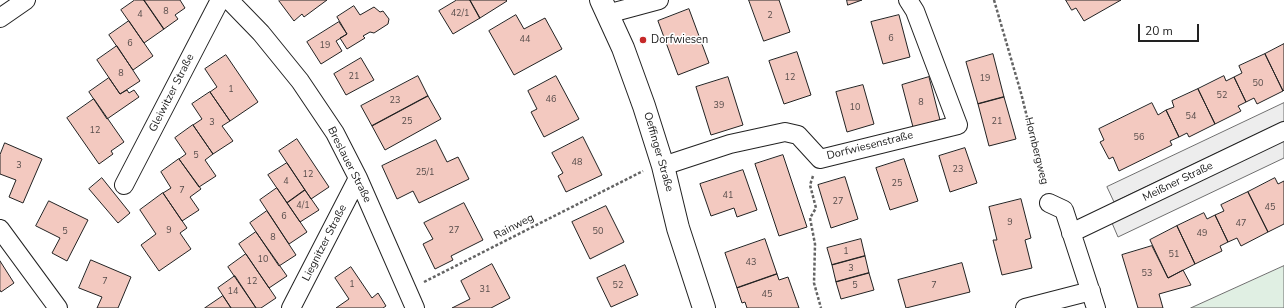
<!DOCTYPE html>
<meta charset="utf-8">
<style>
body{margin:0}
#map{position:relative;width:1284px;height:308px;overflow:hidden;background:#fff;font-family:"Nunito Sans",sans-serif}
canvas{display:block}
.scale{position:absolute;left:1138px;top:24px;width:61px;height:18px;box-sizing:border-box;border:2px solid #222;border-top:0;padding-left:5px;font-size:12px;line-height:14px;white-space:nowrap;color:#222;-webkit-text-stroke:3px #fff;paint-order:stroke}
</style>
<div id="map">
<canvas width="1284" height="308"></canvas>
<div class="scale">20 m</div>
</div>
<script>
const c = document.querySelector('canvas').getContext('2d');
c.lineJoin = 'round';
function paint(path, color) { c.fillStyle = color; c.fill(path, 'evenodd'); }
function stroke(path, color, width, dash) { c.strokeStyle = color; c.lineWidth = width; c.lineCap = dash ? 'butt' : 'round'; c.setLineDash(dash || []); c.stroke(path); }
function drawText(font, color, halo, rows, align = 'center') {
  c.font = font + ' "Nunito Sans",sans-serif'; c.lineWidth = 3; c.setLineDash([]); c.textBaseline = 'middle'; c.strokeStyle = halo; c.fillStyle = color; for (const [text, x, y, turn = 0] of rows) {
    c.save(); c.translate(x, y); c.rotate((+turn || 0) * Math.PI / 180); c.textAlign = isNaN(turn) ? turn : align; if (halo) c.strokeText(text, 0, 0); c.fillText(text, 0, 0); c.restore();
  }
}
const green = new Path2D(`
 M1284,266V308H1191Z`);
const parking = new Path2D(`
 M1284,103V121L1114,202L1107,187Z
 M1284,141V158L1118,237L1112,223Z`);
const building = new Path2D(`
 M135,0H144L164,29L144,43L121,10Z
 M144,0H180L185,8L175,15L178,19L164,29Z
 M280,0H327L304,17L302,14L294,21L279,1Z
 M457,0H470L480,18L453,34L439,11Z
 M470,0H506L507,1L480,18Z
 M749,0H779L790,32L764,41Z
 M847,0H862L848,5Z
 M1066,0H1121L1084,21L1076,8L1072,10Z
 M354,6L360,15L374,7L380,12L383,11L389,19L388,24L374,33L370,32L363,36L365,38L347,49L340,38L347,34L337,17Z
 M689,9L709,63L678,75L658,21Z
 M516,15L524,29L545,18L562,49L514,75L489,31Z
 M899,15L910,57L883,64L871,22Z
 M129,21L153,56L133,70L109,35Z
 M339,22L347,34L336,41L342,51L321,64L307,42Z
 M1284,44V90L1283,91L1265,54Z
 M117,46L140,81L120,94L97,60Z
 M797,52L811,95L784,104L769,61Z
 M993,54L1004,97L978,104L966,62Z
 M1265,54L1283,91L1257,104L1254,98L1246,102L1234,77L1242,73L1239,66Z
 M226,55L258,102L230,121L210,92L217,87L205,69Z
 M361,58L374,80L346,95L334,74Z
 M418,76L428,96L372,126L361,106Z
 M556,76L579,119L544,137L531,112L537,109L528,91Z
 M1224,76L1226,81L1234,77L1246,102L1238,106L1241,111L1215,124L1198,89Z
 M728,77L743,125L711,135L696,87Z
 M929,77L940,120L913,127L902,85Z
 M109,78L120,94L127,90L129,93L134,90L139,97L107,119L89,92Z
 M863,85L874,124L847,132L836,92Z
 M1198,89L1215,124L1189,137L1187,133L1179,137L1166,110L1174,107L1172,101Z
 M210,92L230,121L222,126L233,141L213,154L193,125L202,119L192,104Z
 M428,96L441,119L385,150L372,126Z
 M1004,97L1016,139L989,146L978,104Z
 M94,99L124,142L111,151L113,154L99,164L67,118Z
 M1152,103L1158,115L1166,110L1179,137L1170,141L1172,145L1119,171L1113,157L1109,159L1100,142L1104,140L1099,129Z
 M193,125L213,154L205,160L216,176L199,187L179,159L186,154L175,138Z
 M583,137L602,175L566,192L558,176L563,173L552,153Z
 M297,139L329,187L311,199L279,151Z
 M436,140L447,162L458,157L469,179L419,203L413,191L397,199L382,166Z
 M5,143L42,159L23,203L9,197L16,180L0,174V155Z
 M965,148L977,183L950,192L939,156Z
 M783,155L807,227L779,236L755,164Z
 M179,159L201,189L190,197L199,210L182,221L163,193L171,188L161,172Z
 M904,159L918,201L890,210L876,168Z
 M287,163L305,190L287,203L268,175Z
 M743,170L757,210L737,217L734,208L711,216L700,184Z
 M845,177L858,219L831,228L818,185Z
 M102,178L130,213L118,223L89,189Z
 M1275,178L1278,184L1284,181V224L1268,232L1248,192Z
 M277,188L307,232L289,244L260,200Z
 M305,190L319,210L300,222L287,203Z
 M1248,192L1268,232L1241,246L1237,238L1228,242L1215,215L1224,211L1221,205Z
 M163,193L187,228L180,233L191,249L159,271L141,245L156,234L140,210Z
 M1021,199L1031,238L1025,240L1032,268L1002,275L993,240H997L989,207Z
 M49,201L88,220L67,261L52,253L60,238L36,226Z
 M464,203L483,240L451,256L453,260L435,269L423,244L433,239L424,223Z
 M606,206L624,242L590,259L572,222Z
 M267,211L296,255L279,266L250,223Z
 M1204,213L1207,219L1215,215L1228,242L1220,246L1222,251L1195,264L1177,226Z
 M1177,226L1195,264L1168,278L1150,240Z
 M256,232L287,276L269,288L239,244Z
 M765,239L777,274L737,288L725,253Z
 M861,239L865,256L832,265L827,248Z
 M1152,246L1168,278L1183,270L1191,285L1159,294L1163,308H1138L1122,255Z
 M246,254L276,298L261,308H256L228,267Z
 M865,256L869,273L836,282L832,265Z
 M91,260L131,277L118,308H97L102,297L79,288Z
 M0,261L14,283L1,292L0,290Z
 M962,263L970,292L906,308L898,280Z
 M492,264L510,298L491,308H452L470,299L461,281Z
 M625,265L638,295L611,307L597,278Z
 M351,267L372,298L378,293L386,306L383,308H336L349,299L335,278Z
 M869,273L874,290L841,299L836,282Z
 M777,274L779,280L788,277L799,308H747L745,302L742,303L737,288Z
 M235,276L256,308H231L218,288Z
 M223,296L231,308H205Z`);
const path = new Path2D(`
 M994,0L1021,93L1044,185
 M813,176L810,185L816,208L810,218L815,244L814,283L821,308
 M424,282L643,171`);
const street = new Path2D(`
 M229,0L261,33L300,81L335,133L358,178L415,308
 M607,14L659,0
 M0,18L26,0
 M663,166L730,144L785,132L798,135L820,159L958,125L915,11L908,0
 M124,185L220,0
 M1049,203L1064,210L1096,308
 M0,229L58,308
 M1071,233L1284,131
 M291,308L358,178
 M1025,308L1091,291`);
const secondary = new Path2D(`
 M601,0L623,48L644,106L663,166L678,228L704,308`);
const markers = [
 [643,40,4,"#c62828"]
];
const numberNames = [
 ["8",166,12],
 ["42/1",460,14],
 ["4",140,15],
 ["2",770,16],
 ["6",891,39],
 ["44",525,40],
 ["6",130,44],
 ["19",325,46],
 ["8",121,74],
 ["21",354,77],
 ["12",790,78],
 ["19",985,79],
 ["50",1258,84],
 ["1",231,90],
 ["52",1222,96],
 ["46",551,100],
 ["23",395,101],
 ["8",921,103],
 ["39",719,106],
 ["10",855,108],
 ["54",1191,117],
 ["25",407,122],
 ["21",997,122],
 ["3",212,123],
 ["12",95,131],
 ["56",1139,138],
 ["5",196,156],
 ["48",577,163],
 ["3",19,166],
 ["23",958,170],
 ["25/1",425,173],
 ["12",308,175],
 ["4",286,182],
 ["25",897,184],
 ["7",182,191],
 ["41",728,196],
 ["27",838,202],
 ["4/1",303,206],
 ["45",1270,208],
 ["6",284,217],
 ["9",1010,223],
 ["47",1241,224],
 ["9",169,231],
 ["27",454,231],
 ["5",65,232],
 ["50",598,232],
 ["49",1202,234],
 ["8",273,238],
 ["1",846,252],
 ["51",1174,255],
 ["10",263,260],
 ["43",751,263],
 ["3",851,269],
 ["53",1147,274],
 ["7",105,282],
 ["12",252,282],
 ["1",352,285],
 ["52",618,286],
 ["5",855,286],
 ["7",934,286],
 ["31",485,290],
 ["14",233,292],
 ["45",767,295]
];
const poiNames = [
 ["Dorfwiesen",651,40]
];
const streetNames = [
 ["Gleiwitzer Straße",172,93,-63],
 ["Dorfwiesenstraße",870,146,-14],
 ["Hornbergweg",1036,151,76],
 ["Oeffinger Straße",658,152,74],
 ["Breslauer Straße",349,165,63],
 ["Meißner Straße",1178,182,-26],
 ["Rainweg",514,227,-27],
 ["Liegnitzer Straße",325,243,-63]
];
paint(green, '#e0efe3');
stroke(green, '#6f6f6f', 1);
paint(parking, '#ededed');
stroke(parking, '#6f6f6f', 1);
paint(building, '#f3c9c0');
stroke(building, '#222', 1);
stroke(street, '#222', 20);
stroke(secondary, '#222', 24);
stroke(path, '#646464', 2.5, [3, 2]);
stroke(street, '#fff', 18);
stroke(secondary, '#fff', 22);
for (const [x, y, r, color] of markers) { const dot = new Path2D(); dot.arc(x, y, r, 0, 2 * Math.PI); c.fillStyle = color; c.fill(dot); stroke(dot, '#fff', 1.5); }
drawText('9px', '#564c4a', null, numberNames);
drawText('11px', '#222', '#fff', poiNames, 'left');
drawText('11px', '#222', '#fff', streetNames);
</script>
